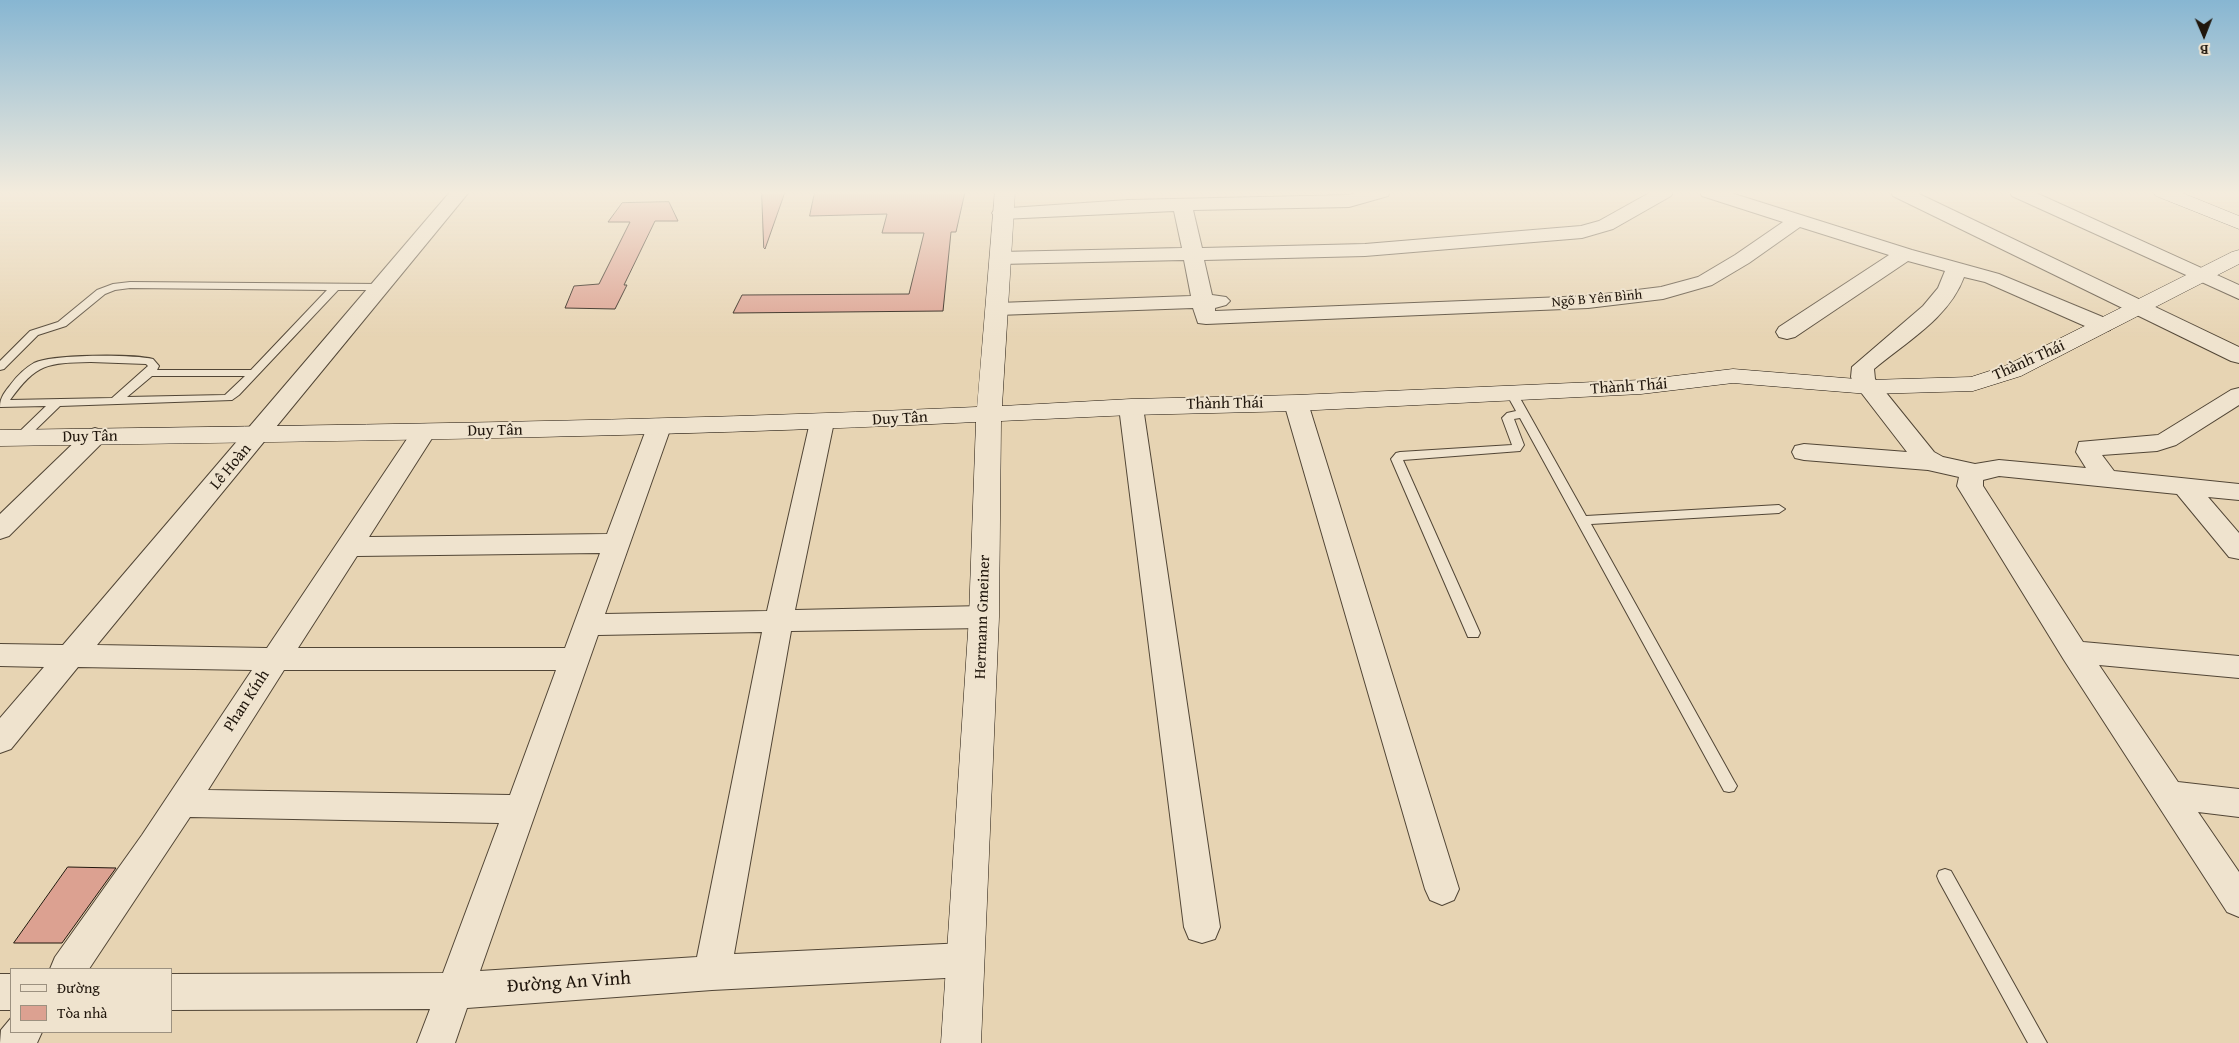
<!DOCTYPE html>
<meta charset="utf-8">
<style>
body{margin:0}
#map{position:relative;width:2239px;height:1043px;overflow:hidden;background:#e7d4b3;font-family:"Gentium Book Plus",serif}
canvas{display:block}
.legend{position:absolute;left:10px;top:968px;width:162px;height:65px;box-sizing:border-box;background:#efe3ce;border:1px solid #9c9180;margin:0;padding:6px 9px;list-style:none;font-size:15px;color:#20160c}
.legend li{display:flex;align-items:center;gap:10px;height:25px}
.legend b{width:25px;border:1px solid #9c9180}
.north{position:absolute;left:2179px;top:10px;width:50px;height:50px;-webkit-text-stroke:4px #efe3ce;paint-order:stroke;rotate:179deg;font-size:14px;font-weight:700;line-height:20px;text-align:center;color:#20160c}
.north::after{content:'';display:block;margin:auto;width:18px;height:22px;background:#20160c;clip-path:polygon(50% 0,100% 100%,50% 72%,0 100%)}
</style>
<div id="map">
<canvas width="2239" height="1043"></canvas>
<ul class="legend">
<li><b style="height:6px;background:#efe3ce"></b>Đường</li>
<li><b style="height:14px;background:#dca191"></b>Tòa nhà</li>
</ul>
<div class="north">B</div>
</div>
<script>
const c = document.querySelector('canvas').getContext('2d');
c.lineJoin = 'round';
function paint(path, color) { c.fillStyle = color; c.fill(path, 'evenodd'); }
function stroke(path, color, width, dash) { c.strokeStyle = color; c.lineWidth = width; c.lineCap = dash ? 'butt' : 'round'; c.setLineDash(dash || []); c.stroke(path); }
function drawText(font, color, halo, rows, align = 'center') {
  c.font = font + ' "Gentium Book Plus",serif'; c.lineWidth = 4; c.setLineDash([]); c.textBaseline = 'middle'; c.strokeStyle = halo; c.fillStyle = color; for (const [text, x, y, turn = 0] of rows) {
    c.save(); c.translate(x, y); c.rotate((+turn || 0) * Math.PI / 180); c.textAlign = isNaN(turn) ? turn : align; if (halo) c.strokeText(text, 0, 0); c.fillText(text, 0, 0); c.restore();
  }
}
const building = new Path2D(`
 M762,192H785L765,249L764,248Z
 M815,192H965L956,232H951L943,311L733,313L742,295L909,294L924,233H882L887,214L810,216Z
 M669,202L678,221H655L624,285H627L615,309L565,308L574,286L599,284L630,222H608L622,203Z
 M68,867L116,868L62,943H14Z`);
const lane = new Path2D(`
 M130,282L381,284L386,287L381,290H338L239,395L232,400L60,406L24,441H16L14,438L16,435L46,406L0,407C0,397 5,392 11,384C17,376 25,368 34,363C52,354 132,354 153,359L159,366L157,370H251L327,290L130,288L115,290L105,294L66,326L38,335L4,369L0,370V361L30,331L58,322L97,290L113,284ZM91,362L146,364L148,366L112,398L10,400C37,363 47,363 91,362ZM152,376H245L225,395L127,397Z
 M1512,390L1516,391L1586,516L1779,505L1785,509L1779,513L1591,524L1734,781L1737,786L1734,791L1729,792L1724,791L1520,418L1514,419L1524,445L1520,451L1403,460L1480,633L1478,637H1468L1391,459L1396,453L1400,452L1512,445L1502,418L1507,413L1516,411L1506,393Z
 M1945,869L1951,871L2047,1043H2028L1939,881L1937,876L1939,871Z`);
const street = new Path2D(`
 M450,192H469L97,645L267,648L415,427L424,424L433,427L436,432L369,537L607,534L647,427L650,422L659,419L668,422L671,427L605,614L767,611L810,422L814,417L822,415L830,417L834,422L795,610L984,606L994,610L998,617L994,624L984,628L791,631L734,954L965,943L978,948L983,960L978,972L965,977L712,990L467,1008L455,1043H417L430,1009L171,1010V974L443,973L499,823L190,817L89,969H50L55,957L142,835L252,670L78,667L11,749L0,753V718L44,667L0,666V644L63,645ZM600,553L565,648H298L357,556ZM762,632L697,957L480,971L598,635ZM284,670H556L510,795L208,790Z
 M1361,192H1390L1388,196L1349,207L1193,210L1202,248L1365,244L1581,226L1599,221L1651,192H1673L1671,196L1613,229L1582,238L1365,256L1204,260L1212,295L1226,297L1230,301L1226,305L1215,308V311L1588,296L1661,287L1698,277L1735,255L1783,222L1702,196L1700,192H1728L1912,250L1999,274L2110,320L2113,325L2110,330L2102,332L2094,330L1985,282L1964,277C1949,318 1906,342 1874,369L1875,379L1934,452L1943,457L1975,464L1999,460L2086,468L2076,452L2079,442L2158,435L2231,390L2239,388V405L2176,445L2157,451L2102,455L2114,471L2239,484V500L2208,497L2239,533V559L2229,557L2177,494L1999,476L1983,480V486L2083,642L2239,656V678L2099,665L2178,782L2239,789V817L2198,812L2239,872V917L2227,912L2064,660L1957,486L1959,477L1928,470L1804,460L1795,458L1792,452L1795,446L1804,444L1907,452L1853,382L1851,377L1852,367L1923,306L1938,288L1945,271L1908,261L1795,337L1787,339L1779,337L1776,332L1779,327L1889,255L1800,227L1749,263L1712,285L1663,299L1588,308L1206,324L1198,323L1193,308L998,315L990,314L987,309L990,304L998,303L1191,296L1184,260L1000,264L993,262L990,258L993,254L1000,252L1182,248L1174,211L1002,219L995,217L992,213L995,209L1128,200L1348,195Z
 M1891,192H1915L2239,347V363L2231,361L1893,196Z
 M2010,192H2034L2239,285V299L2012,196Z
 M1296,396L1304,398L1308,403L1459,889L1454,900L1442,905L1430,900L1425,889L1284,403L1288,398Z
 M1131,400L1139,402L1143,407L1220,927L1215,939L1202,943L1189,939L1184,927L1119,407L1123,402Z
 M95,428L104,431L107,436L104,441L9,536L0,539V514L86,431Z
 M0,974H11V1010H0Z
 M11,1018V1032H42L37,1043H0L1,1030Z`);
const secondary = new Path2D(`
 M995,192H1015L1002,406L1131,399L1296,395L1641,380L1733,369L1869,380L1971,377L2005,366L2232,252L2239,250V264L2021,376L1973,391L1869,394L1733,383L1641,394L1296,411L1131,415L1001,421L999,617L981,1043H941L969,617L976,422C651,438 325,441 0,446V430C326,425 652,422 977,407Z
 M2153,192H2180L2239,216V229L2156,196Z`);
const farStreetnames = [
 ["Ngõ B Yên Bình",1597,299,-5]
];
const streetNames = [
 ["Thành Thái",2029,361,-24],
 ["Thành Thái",1629,387,-4],
 ["Thành Thái",1225,404,-1],
 ["Duy Tân",900,419,-3],
 ["Duy Tân",495,431,-1],
 ["Duy Tân",90,437,-1],
 ["Lê Hoàn",231,467,-50],
 ["Hermann Gmeiner",983,617,-88],
 ["Phan Kính",247,701,-57]
];
const nearStreetnames = [
 ["Đường An Vinh",569,983,-4]
];
paint(building, '#dca191');
stroke(building, '#20160c', 1);
stroke(lane, '#524636', 2);
stroke(street, '#524636', 2);
stroke(secondary, '#20160c', 1);
paint(lane, '#efe3ce');
paint(street, '#efe3ce');
paint(secondary, '#efe3ce');
const sky = c.createLinearGradient(0, 0, 0, 338);
sky.addColorStop(0, '#87b6d2');
sky.addColorStop(0.57, '#f4ecdd');
sky.addColorStop(1, '#f4ecdd00');
c.fillStyle = sky;
c.fillRect(0, 0, 2239, 338);
drawText('14px', '#20160c', '#efe3ce', farStreetnames);
drawText('16px', '#20160c', '#efe3ce', streetNames);
drawText('19px', '#20160c', '#efe3ce', nearStreetnames);
</script>
